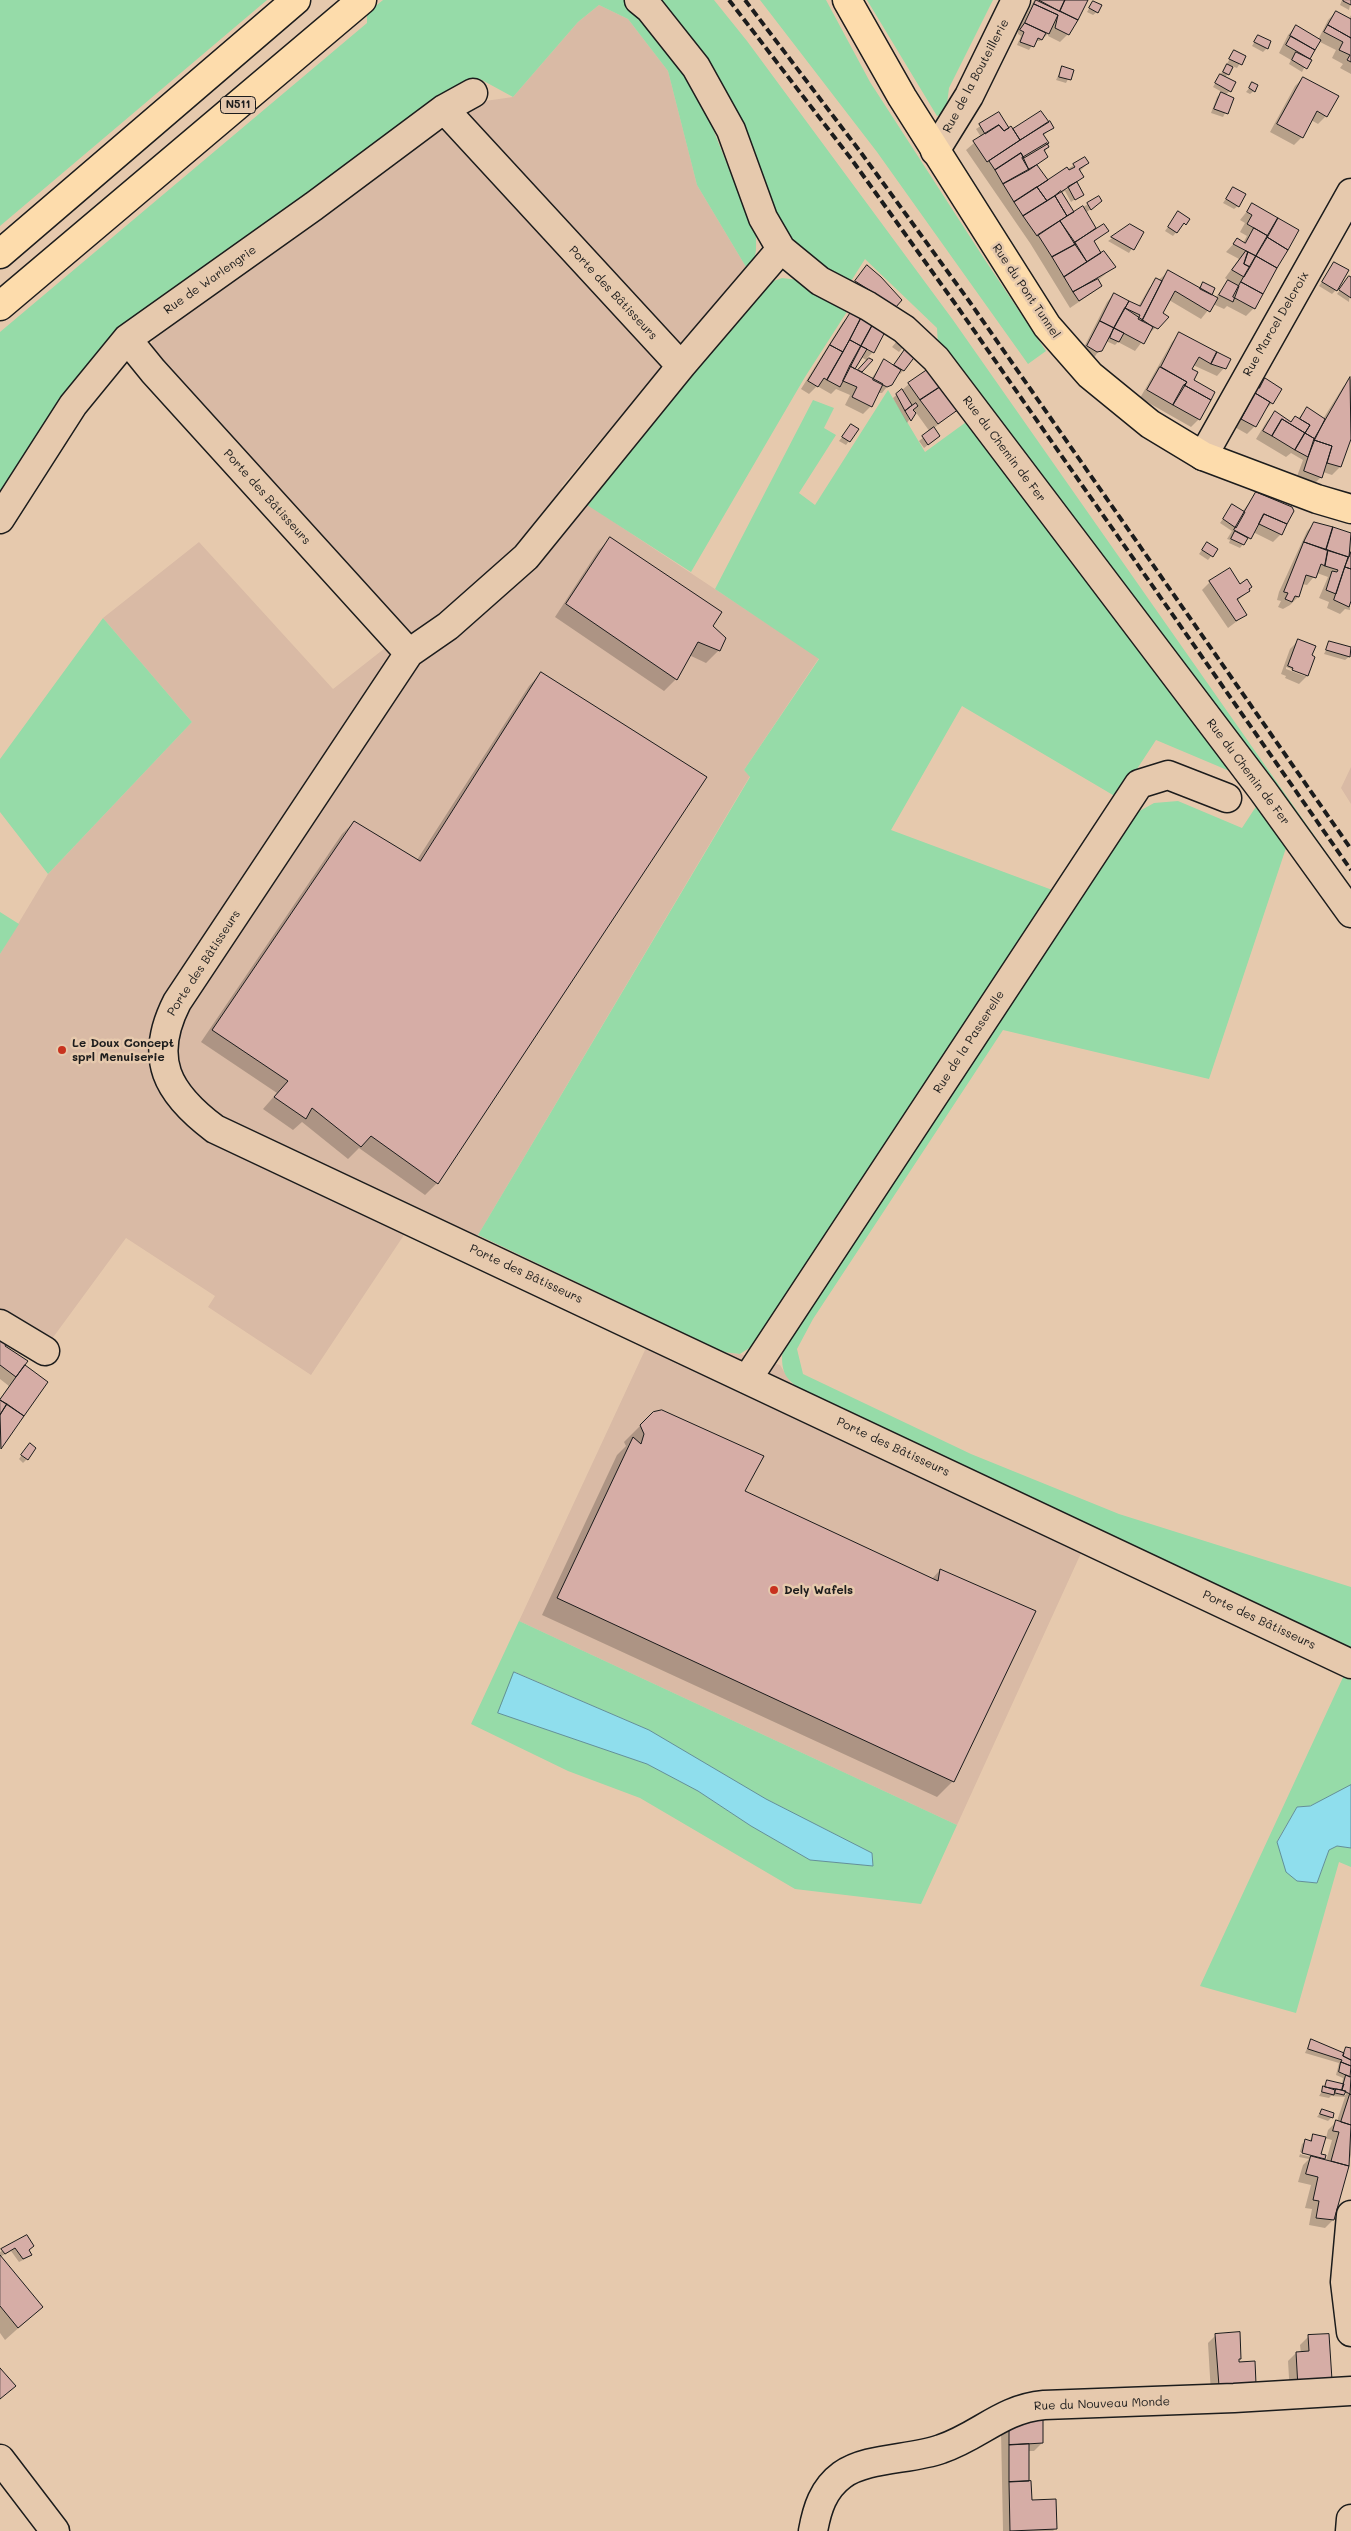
<!DOCTYPE html>
<meta charset="utf-8">
<style>
body{margin:0}
canvas{display:block;background:#e6c9ad}
</style>
<canvas width="1351" height="2531"></canvas>
<script>
const c = document.querySelector('canvas').getContext('2d');
c.lineJoin = 'round';
function paint(path, color) { c.fillStyle = color; c.fill(path, 'evenodd'); }
function stroke(path, color, width, dash) { c.strokeStyle = color; c.lineWidth = width; c.lineCap = dash ? 'butt' : 'round'; c.setLineDash(dash || []); c.stroke(path); }
function drawText(font, color, halo, rows, align = 'center') {
  c.font = font + ' Mali,sans-serif'; c.lineWidth = 5; c.setLineDash([]); c.textBaseline = 'middle'; c.strokeStyle = halo; c.fillStyle = color; for (const [text, x, y, turn = 0] of rows) {
    c.save(); c.translate(x, y); c.rotate((+turn || 0) * Math.PI / 180); c.textAlign = isNaN(turn) ? turn : align; if (halo) c.strokeText(text, 0, 0); c.fillText(text, 0, 0); c.restore();
  }
}
const built = new Path2D(`
 M599,5L628,19L668,71L697,185L746,267L561,487L819,658L744,770L750,776L478,1235L406,1232L311,1375L208,1307L215,1296L126,1238L46,1347L0,1326V954L48,874L192,722L103,618L199,542L333,689L385,648L395,626L151,349L154,330L464,104L513,97L578,22Z
 M1351,767V804L1341,788Z
 M658,1322L723,1352L740,1354L780,1365L791,1383L1082,1551L957,1825L519,1621Z`);
const green = new Path2D(`
 M0,0H267L0,226Z
 M383,0H624L670,50L694,82L756,236C756,249 758,259 746,267L697,185L668,71L628,19L599,5L578,22L513,97L480,79L147,310L0,498V332L367,23V13Z
 M658,0H714L747,41L953,320L1351,888V908L938,345L937,328L865,259L846,289L789,239Z
 M760,0H826L870,82L985,260L1046,351L1028,364L877,152Z
 M867,0H993L949,88L946,112L937,116Z
 M782,278L799,280L850,307L805,377L691,572L587,505L765,284Z
 M888,390L925,452L973,417L1290,836L1209,1079L1003,1030L813,1319L797,1349L803,1374L971,1454L1119,1514L1351,1587V1649L812,1397C788,1381 779,1377 783,1346L1136,813L1154,803L1178,801L1242,828L1259,802L1239,775L1156,740L1118,798L962,706L891,830L1055,891L754,1345L740,1354L723,1352L478,1235L750,777L744,770L819,659L715,589L813,400L834,408L824,428L836,435L799,493L815,505Z
 M103,618L192,722L48,874L0,812V759Z
 M0,912L19,924L0,954Z
 M519,1621L957,1825L921,1904L795,1889L640,1798L568,1771L471,1724ZM515,1672L649,1730L766,1799L872,1853L873,1866L810,1860L751,1826L698,1791L647,1764L499,1713Z
 M1345,1673L1351,1676V1785L1310,1806L1297,1807L1277,1841L1282,1856L1297,1881L1317,1883L1329,1850L1337,1846L1351,1848V1867L1339,1862L1296,2013L1200,1986Z`);
const water = new Path2D(`
 M514,1672L649,1730L766,1799L872,1853L873,1866L810,1860L751,1826L698,1791L647,1764L498,1713Z
 M1351,1785V1848L1337,1846L1329,1850L1317,1883L1297,1881L1286,1872L1277,1842L1297,1807L1310,1806Z`);
const shadow = new Path2D(`
 M1034,0H1086L1068,34L1060,42L1048,36L1049,33L1040,41H1035L1029,50L1017,45L1021,36L1018,34V31Z
 M1342,0H1351L1349,10L1340,5Z
 M1093,2L1097,12L1093,15L1087,12Z
 M1336,12L1349,19L1351,15V74L1340,68L1343,64L1332,58L1336,50L1318,41L1302,72L1289,64L1291,60L1279,53L1288,35L1296,27L1318,40L1328,20Z
 M1258,36L1267,48L1263,52L1252,46Z
 M1234,52L1244,57L1237,68L1232,66L1225,78L1230,91L1225,95L1233,98L1223,117L1211,113L1217,97L1222,92L1213,87Z
 M1062,68L1072,71L1066,83L1056,80Z
 M1303,78L1326,116L1318,124L1311,120L1302,137L1294,145L1270,132L1295,86Z
 M1253,83L1254,91L1250,94L1246,92Z
 M1041,113L1052,127L1043,136L1048,147L1036,165L1047,182L1074,165L1088,163L1079,172L1082,177L1076,184L1083,194L1071,202L1065,191L1061,193L1074,213L1088,204L1097,205L1085,213L1096,230H1107L1093,243L1101,255L1114,267L1097,281L1100,286L1092,293L1070,308L1030,243L966,150L981,137L976,129L999,114L1009,129L1013,130ZM1075,181V184L1066,190L1065,188Z
 M1233,188L1238,206L1234,209L1223,203Z
 M1252,205L1298,230L1254,308L1246,316L1227,306L1224,309L1213,304L1201,319L1169,300L1161,314L1167,318L1147,335L1135,351L1118,342L1115,345L1106,341L1093,359L1080,355L1107,302L1114,294L1138,307L1149,288L1168,272L1198,289L1204,283L1210,295L1215,298L1229,281L1225,278L1239,259L1226,252L1237,240L1243,243L1247,236L1240,232L1245,223L1240,220Z
 M1178,213L1188,219L1173,236L1165,231Z
 M1130,226L1142,233L1129,253L1108,241Z
 M1334,264L1336,290L1332,294L1319,286Z
 M863,271L901,300L891,310L852,285Z
 M1349,277L1351,279L1349,302L1337,294Z
 M851,314L884,331L873,352L867,358L871,361L860,373L871,379L884,361L893,366L902,353L903,371L900,374L898,373L882,393H877L871,406L863,414L845,405L850,395L836,389L831,394L817,386L809,394L801,389L843,322ZM861,357L868,361L858,372L854,368Z
 M1180,334L1224,368L1217,376L1193,365L1191,370L1199,419L1191,427L1140,398L1172,342Z
 M897,341L904,346L899,352L892,347Z
 M1351,379V434L1340,467L1332,475L1323,472L1321,477L1313,485L1296,479L1303,460L1291,453L1286,457L1256,439L1267,421L1275,413L1290,423L1295,417L1298,419L1307,408L1323,419L1343,387Z
 M1265,380L1272,403L1264,411L1255,426L1247,434L1224,421Z
 M909,384L958,409L934,428L939,436L924,448L919,441L930,432L915,411L907,423L893,398Z
 M851,426L849,441L846,445L839,441Z
 M1257,493L1281,534L1273,542L1253,532L1240,548L1229,543L1230,540L1227,539L1232,531L1220,523L1232,506L1242,512Z
 M1315,523L1351,535L1350,610L1345,609L1340,614L1327,608L1329,602L1319,598L1328,577L1317,573L1307,585L1302,584L1298,597L1290,605L1283,609L1278,607L1281,601L1277,600L1279,592L1307,531Z
 M610,539L711,626L719,650L706,663L689,655L676,679L664,691L555,617L598,551Z
 M1204,547L1216,550L1208,560L1199,554Z
 M1210,582L1239,585L1249,591L1237,601L1245,615L1228,628L1202,590Z
 M1298,641L1314,657L1307,676L1299,684L1285,678L1286,676L1281,674L1290,649ZM1286,667L1305,674V676L1286,669Z
 M1330,642L1351,649L1349,657L1345,660L1324,654Z
 M541,673L437,1183L425,1195L359,1148L348,1159L302,1122L293,1130L263,1109L277,1093L201,1042L342,834L354,822L417,860L529,686Z
 M0,1333L3,1346L23,1365L47,1382L0,1448V1399L9,1386L0,1379Z
 M653,1413L743,1492L931,1580L940,1570L953,1781L937,1797L542,1615L617,1455L626,1446L624,1442Z
 M26,1449L27,1459L23,1463L19,1459Z
 M1311,2040L1343,2053L1347,2048L1351,2049V2071L1348,2080L1351,2079V2155L1333,2220L1325,2228L1309,2225L1312,2209L1305,2208L1311,2185L1298,2182L1303,2165L1309,2159L1299,2157L1300,2154L1318,2159V2156L1300,2152L1302,2144L1306,2141L1309,2142L1313,2135L1326,2138L1328,2130L1337,2121L1345,2097L1331,2096L1329,2098L1319,2096L1328,2081L1342,2084L1343,2078L1336,2075L1339,2063L1305,2053ZM1329,2091L1346,2093V2095L1328,2093ZM1324,2138L1332,2140L1326,2161L1323,2160L1324,2159L1320,2154Z
 M1322,2110L1332,2117L1328,2121L1317,2117Z
 M27,2236L30,2255L27,2258L19,2262L11,2251L0,2257L42,2307L5,2340L0,2333V2252Z
 M1216,2335L1240,2358L1211,2394L1208,2343Z
 M1308,2337L1331,2379L1290,2395L1288,2361L1296,2353H1301L1300,2345Z
 M1009,2423L1042,2443L1034,2451H1027L1028,2482L1030,2501L1056,2528L1053,2531H1003L1001,2431Z`);
const building = new Path2D(`
 M1036,0L1078,20L1069,35L1055,28L1058,15L1034,4Z
 M1039,0H1065L1060,11Z
 M1065,0H1088L1078,20L1060,11Z
 M1351,0V5L1343,1V0Z
 M1093,1L1102,5L1098,13L1089,8Z
 M1034,4L1058,15L1049,34L1025,23Z
 M1336,11L1351,19V38L1328,25Z
 M1025,23L1046,33L1042,40L1038,38L1034,47L1020,42L1024,32L1020,30Z
 M1296,25L1321,40L1315,50L1290,36Z
 M1328,25L1351,38V62L1347,60L1350,55L1339,50L1343,42L1324,32Z
 M1258,35L1271,41L1268,49L1254,42Z
 M1291,36L1315,50L1310,59L1286,45Z
 M1234,50L1246,56L1242,65L1229,59Z
 M1296,52L1312,60L1307,69L1292,60Z
 M1227,64L1233,67L1229,75L1223,72Z
 M1062,66L1074,70L1071,80L1059,77Z
 M1220,74L1236,82L1231,92L1215,83Z
 M1303,77L1339,96L1327,117L1317,111L1303,138L1277,124Z
 M1252,82L1258,85L1255,92L1249,88Z
 M1221,92L1234,98L1228,114L1214,109Z
 M1041,111L1049,122L1020,140L1013,129Z
 M999,112L1009,128L1004,131L999,125L985,134L979,124Z
 M1050,121L1054,128L1043,134L1049,143L1024,158L1021,153L995,170L989,161Z
 M999,125L1004,131L1011,126L1020,140L987,162L973,141Z
 M1047,143L1049,147L1044,150L1048,157L1029,170L1022,158Z
 M1021,153L1029,170L1003,184L995,170Z
 M1085,157L1089,163L1079,169L1084,177L1047,201L1037,187L1067,167L1069,170L1075,167L1073,164Z
 M1037,165L1048,180L1014,202L1003,184Z
 M1077,182L1084,195L1075,200L1068,187Z
 M1037,187L1047,201L1023,216L1014,202Z
 M1233,187L1246,194L1239,207L1226,199Z
 M1061,191L1074,212L1067,216L1055,196Z
 M1055,196L1067,216L1037,236L1023,216Z
 M1099,196L1102,201L1091,210L1087,203Z
 M1252,203L1278,218L1268,236L1247,224L1252,215L1247,212Z
 M1083,206L1096,228L1074,243L1060,221Z
 M1178,211L1190,219L1186,225L1184,223L1177,233L1168,227Z
 M1278,218L1299,230L1288,250L1267,237Z
 M1060,221L1076,244L1052,257L1038,235Z
 M1104,224L1109,231L1094,241L1101,253L1087,262L1074,243Z
 M1130,224L1144,232L1134,250L1111,237Z
 M1254,228L1268,236L1256,256L1233,244L1237,238L1245,243Z
 M1267,237L1288,250L1277,268L1256,256Z
 M1076,244L1087,262L1064,277L1052,257Z
 M1104,251L1116,267L1073,292L1064,277Z
 M1246,251L1248,252L1244,264L1250,267L1244,277L1232,270Z
 M1248,252L1256,256L1250,267L1244,264Z
 M1256,256L1277,268L1263,294L1241,282Z
 M1334,262L1349,270L1337,291L1322,282Z
 M867,265L881,277L902,300L896,307L855,281Z
 M1168,270L1218,298L1210,312L1175,291L1163,313L1169,317L1158,329L1142,321Z
 M1349,276L1351,277V298L1339,290Z
 M1156,278L1162,281L1142,321L1138,319L1140,315L1125,308L1129,301L1140,306Z
 M1098,279L1102,286L1079,301L1073,292Z
 M1228,280L1239,286L1233,302L1219,295Z
 M1203,282L1215,288L1212,295L1200,289Z
 M1241,282L1263,294L1255,309L1233,297Z
 M1114,293L1129,301L1114,328L1100,321Z
 M1125,308L1153,327L1144,344L1114,328Z
 M851,312L861,318L843,352L830,345Z
 M861,318L873,324L861,346L850,340Z
 M1100,321L1114,328L1102,351L1097,352L1087,346Z
 M873,324L886,330L874,353L861,346Z
 M1114,328L1124,333L1119,342L1110,338Z
 M1179,332L1217,352L1211,364L1199,357L1192,369L1198,372L1194,380L1215,392L1211,400L1184,385L1187,382L1161,367Z
 M850,340L861,346L840,387L827,380Z
 M830,345L843,352L827,380L824,378L818,387L808,381Z
 M861,346L867,349L855,369L850,366Z
 M906,348L916,355L904,371L894,365Z
 M1217,352L1231,359L1226,369L1211,364Z
 M869,358L873,360L862,372L858,370Z
 M884,359L901,370L892,385L887,387L873,380Z
 M850,366L883,384L872,407L852,397L857,387L843,381Z
 M1160,367L1187,382L1173,405L1147,390Z
 M930,368L943,385L920,400L908,383Z
 M1350,377L1351,439L1341,467L1327,463L1332,446L1314,440Z
 M1265,378L1282,389L1273,404L1255,393L1241,419L1231,413L1248,381L1259,388Z
 M943,385L959,409L938,424L920,400Z
 M1184,385L1211,400L1200,420L1173,405Z
 M902,389L912,405L905,411L896,394Z
 M1255,393L1270,402L1256,427L1241,419Z
 M916,403L918,406L913,410L916,413L911,421L905,411Z
 M1307,407L1325,419L1315,439L1305,433L1310,425L1300,419Z
 M1275,411L1291,422L1295,416L1310,425L1305,433L1282,419L1272,436L1263,431Z
 M1282,419L1305,433L1295,450L1272,436Z
 M851,424L859,429L850,442L842,437Z
 M934,427L940,436L928,445L922,436Z
 M1305,433L1315,439L1308,457L1295,450Z
 M1314,440L1332,446L1322,478L1304,471Z
 M1256,492L1292,507L1294,511L1287,524L1264,514L1251,539L1234,530Z
 M1232,504L1245,512L1236,528L1223,519Z
 M1264,514L1287,524L1282,535L1259,524Z
 M1314,522L1333,527L1326,550L1304,542Z
 M1333,527L1351,533L1349,557L1326,550Z
 M1235,531L1248,538L1244,545L1231,539Z
 M610,537L722,612L713,626L726,638L720,651L698,642L677,680L566,604Z
 M1207,542L1218,549L1213,557L1202,550Z
 M1304,542L1328,550L1325,566L1321,564L1316,578L1306,575L1299,597L1295,596L1292,602L1285,599L1288,593L1284,592Z
 M1328,550L1348,557L1336,594L1326,590L1332,571L1337,572L1338,570L1325,566Z
 M1351,552V569L1345,567Z
 M1345,567L1351,569V601L1349,607L1334,600Z
 M1230,568L1240,584L1247,579L1252,587L1249,589L1250,591L1237,599L1247,615L1236,621L1209,581Z
 M1298,639L1316,646L1312,655L1315,657L1308,676L1292,670L1293,668L1288,666Z
 M1329,641L1351,647L1350,657L1326,650Z
 M541,672L707,777L438,1184L371,1136L361,1147L312,1108L306,1119L274,1097L288,1081L212,1030L354,821L420,861Z
 M0,1332L9,1338L5,1346L28,1361L16,1377L0,1365Z
 M25,1365L48,1382L24,1416L0,1400Z
 M0,1400L7,1404L0,1415Z
 M7,1404L24,1416L1,1449L0,1415Z
 M662,1410L764,1456L745,1491L938,1581L940,1569L1036,1611L954,1782L557,1598L633,1437L641,1444L644,1434L640,1425L653,1412Z
 M30,1443L36,1448L28,1460L21,1455Z
 M1311,2039L1344,2053L1343,2056L1351,2060V2066L1341,2062L1342,2060L1308,2049Z
 M1346,2047L1351,2048V2060L1343,2056Z
 M1341,2062L1351,2066L1350,2077L1339,2072Z
 M1346,2075L1351,2077L1350,2094L1342,2090Z
 M1327,2080L1344,2084L1342,2090L1325,2087Z
 M1323,2086L1335,2090L1334,2095L1322,2092Z
 M1336,2089L1346,2091L1344,2095L1335,2093Z
 M1350,2094L1351,2095V2125L1341,2122Z
 M1322,2109L1334,2113L1333,2118L1320,2114Z
 M1336,2120L1351,2125L1349,2166L1331,2161L1339,2132L1333,2131Z
 M1313,2134L1326,2137L1321,2154L1326,2155L1325,2159L1302,2153L1305,2139L1311,2141Z
 M1311,2156L1349,2166L1334,2220L1316,2218L1319,2201L1313,2200L1318,2177L1306,2174Z
 M27,2235L34,2246L29,2250L32,2255L23,2259L15,2248L5,2254L1,2249Z
 M0,2255L43,2307L18,2328L0,2306Z
 M1240,2332L1241,2359H1239V2362L1255,2361L1256,2384L1219,2386L1215,2334Z
 M1329,2334L1332,2380L1298,2388L1296,2352L1309,2351L1308,2335Z
 M0,2368L16,2386L0,2399Z
 M1043,2420V2443L1009,2445V2422Z
 M1029,2444V2481L1009,2482V2445Z
 M1031,2481L1032,2500L1056,2499L1057,2529L1010,2531L1009,2482Z`);
const minor = new Path2D(`
 M639,0L650,9L696,67L731,130L763,218L781,249L820,281L868,306L904,329L936,359L1263,791L1351,913
 M444,109L681,366
 M935,151L969,96L1016,0
 M781,249L681,366L526,557L448,626L409,653L177,1002C148,1059 167,1093 215,1129L1351,1664
 M127,339L153,371L409,653
 M1203,456L1351,193
 M0,519L73,405L127,339L314,206L444,109L473,93
 M0,1324L45,1351
 M748,1378L1139,784L1168,775L1227,798
 M1351,2215L1345,2282L1351,2332
 M0,2459L55,2531
 M813,2531C817,2509 823,2489 842,2475C867,2457 911,2460 941,2449C980,2436 1001,2409 1044,2405L1234,2398L1351,2391
 M1350,2531L1351,2519`);
const major = new Path2D(`
 M847,0L902,97L1047,326L1090,375L1150,424L1203,456L1317,499L1351,509`);
const highway = new Path2D(`
 M0,254L296,0
 M0,306L362,0`);
const rail = new Path2D(`
 M729,0L852,160L959,309L1351,870
 M745,0L862,154L969,301L1351,849`);
const markers = [
 [62,1050,5,"#c8321e"],
 [774,1590,5,"#c8321e"]
];
const shields = [
 [238,105,35]
];
const shieldNames = [
 ["N511",238,105]
];
const streetNames = [
 ["Rue de la Bouteillerie",976,76,-62],
 ["Rue de Warlengrie",210,280,-35],
 ["Rue du Pont Tunnel",1026,291,56],
 ["Porte des Bâtisseurs",613,293,47],
 ["Rue Marcel Delcroix",1276,324,-60],
 ["Rue du Chemin de Fer",1004,449,53],
 ["Porte des Bâtisseurs",267,497,48],
 ["Rue du Chemin de Fer",1248,772,53],
 ["Porte des Bâtisseurs",204,963,-57],
 ["Rue de la Passerelle",969,1042,-57],
 ["Porte des Bâtisseurs",526,1274,25],
 ["Porte des Bâtisseurs",893,1447,25],
 ["Porte des Bâtisseurs",1259,1620,25],
 ["Rue du Nouveau Monde",1102,2404,-2]
];
const poiNames = [
 ["Le Doux Concept",72,1043],
 ["sprl Menuiserie",72,1057],
 ["Dely Wafels",784,1590]
];
paint(built, '#d9baa5');
paint(green, '#96dba8');
paint(water, '#8fdeed');
stroke(water, '#619099', 1);
paint(shadow, '#0003');
paint(building, '#d6ada6');
stroke(building, '#1c1c1c', 1);
stroke(minor, '#1c1c1c', 31);
stroke(major, '#1c1c1c', 31);
stroke(highway, '#1c1c1c', 31);
stroke(minor, '#e6c9ad', 28);
stroke(major, '#fddcac', 28);
stroke(highway, '#fddcac', 28);
stroke(rail, '#1c1c1c', 4, [8, 4]);
for (const [x, y, r, color] of markers) { const dot = new Path2D(); dot.arc(x, y, r, 0, 2 * Math.PI); c.fillStyle = color; c.fill(dot); stroke(dot, '#e6c9ad', 2); }
for (const [x, y, w] of shields) { const box = new Path2D(); box.roundRect(x - w / 2, y - 8.5, w, 17, 4); c.fillStyle = '#e6c9ad'; c.fill(box); stroke(box, '#1c1c1c', 1); }
drawText('bold 11px', '#1c1c1c', null, shieldNames);
drawText('12px', '#1c1c1c', '#e6c9ad', streetNames);
drawText('bold 12px', '#1c1c1c', '#e6c9ad', poiNames, 'left');
</script>
